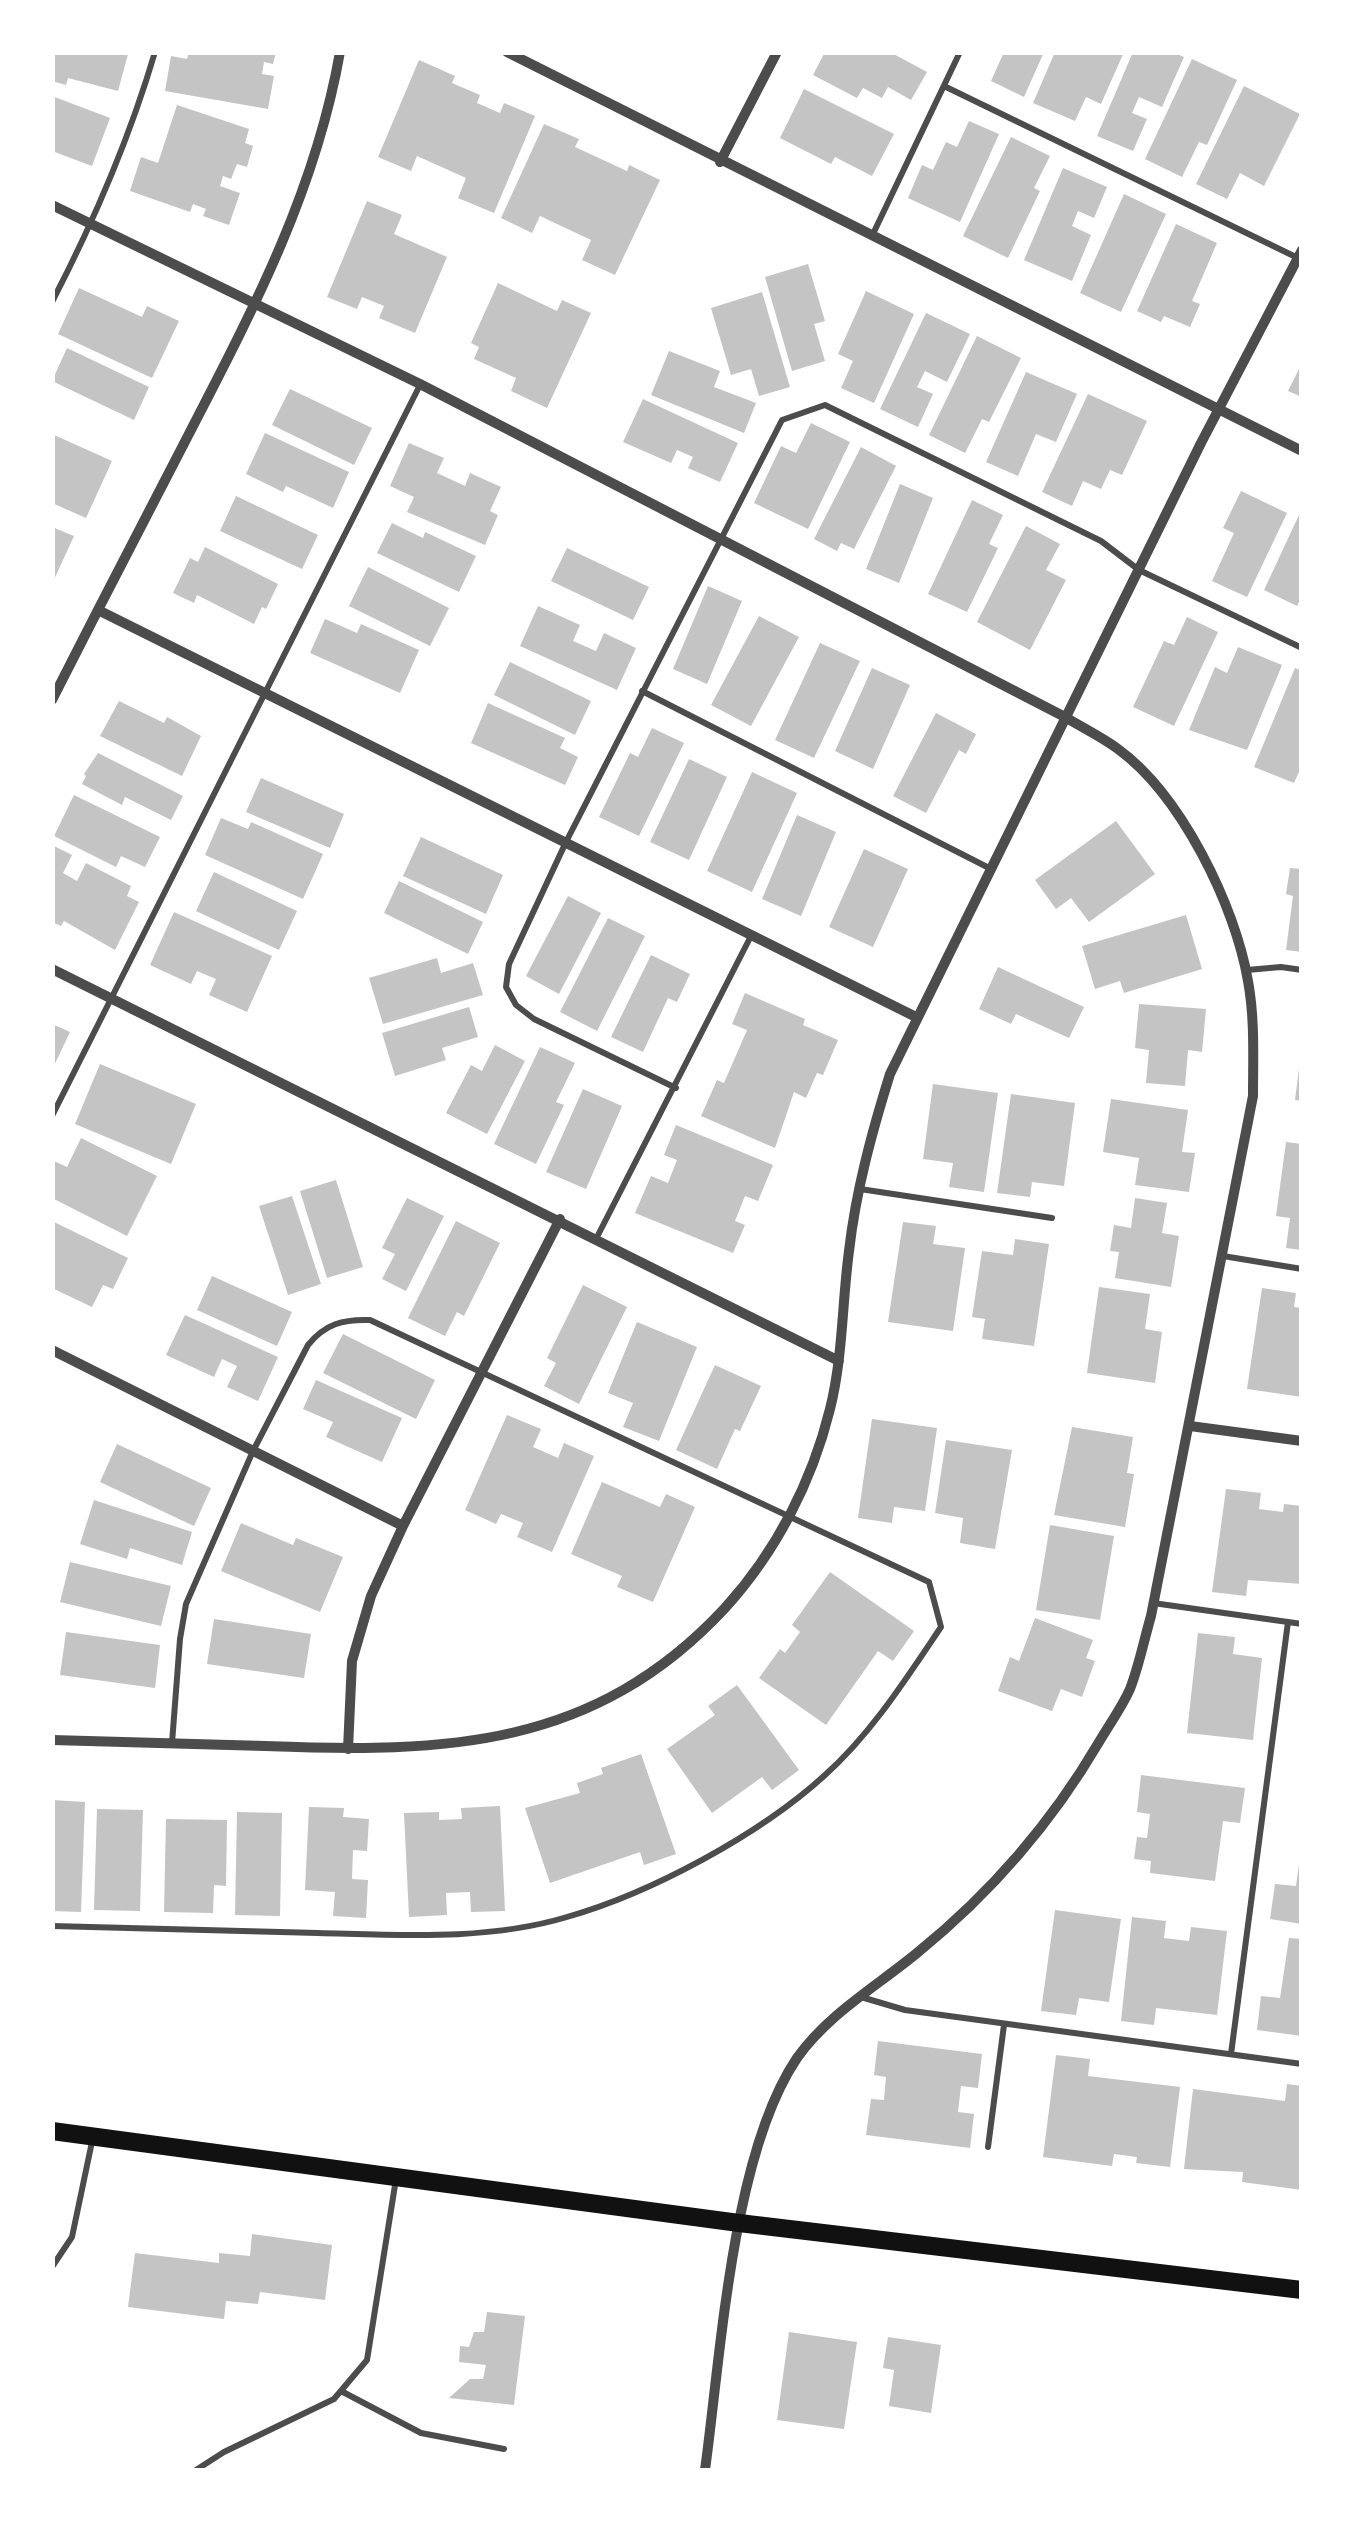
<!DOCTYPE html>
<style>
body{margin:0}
#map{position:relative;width:1354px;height:2523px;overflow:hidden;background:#fff;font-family:"IBM Plex Sans",sans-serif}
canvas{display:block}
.frame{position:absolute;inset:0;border:55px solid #fff;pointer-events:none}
</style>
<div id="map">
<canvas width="1354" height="2523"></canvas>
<div class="frame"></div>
</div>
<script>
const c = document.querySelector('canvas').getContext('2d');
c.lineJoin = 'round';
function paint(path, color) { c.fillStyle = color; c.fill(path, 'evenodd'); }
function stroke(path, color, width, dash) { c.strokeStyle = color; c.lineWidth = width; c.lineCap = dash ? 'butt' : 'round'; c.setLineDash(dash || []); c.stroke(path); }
const building = new Path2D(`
 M52,52L128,54L118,91L68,78L66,85L52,81Z
 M189,52H276L273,64L264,62L262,74L274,76L268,109L165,91L171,56L187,59Z
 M825,52H890L927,72L911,100L888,87L882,98L863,88L857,98L813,75Z
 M1004,52H1044L1024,97L991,81Z
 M1055,52H1124L1101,104L1086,97L1075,121L1033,103Z
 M1133,52H1173L1184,57L1162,107L1139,97L1132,113L1147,119L1133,151L1097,136Z
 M1192,59L1237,80L1207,145L1199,142L1182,177L1145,159Z
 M419,60L455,76L452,83L480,95L477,103L500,113L504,103L535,116L494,213L458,198L466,178L417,156L411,171L378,157Z
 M1244,86L1300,114L1264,186L1240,173L1227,199L1196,184Z
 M804,89L894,134L872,176L835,157L831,164L780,138Z
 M52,96L110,118L92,166L52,151Z
 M177,105L249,129L245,143L253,146L247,167L237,164L231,179L223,176L220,186L240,193L229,225L203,216L206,209L193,204L190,212L130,191L141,157L158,163Z
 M969,121L999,134L960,222L908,198L922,165L933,170L946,142L957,147Z
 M544,124L579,139L575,147L627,171L629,165L660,180L615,275L582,260L591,240L540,216L532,233L501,218Z
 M1011,137L1050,156L1034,188L1040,191L1008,258L963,236Z
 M1063,168L1107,187L1094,218L1078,211L1072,226L1091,235L1072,281L1024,260Z
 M1124,194L1166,214L1121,312L1080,293Z
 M367,201L402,215L394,234L447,257L415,333L379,318L384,306L362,297L357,309L327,297Z
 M1176,224L1217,243L1192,301L1200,304L1190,327L1164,316L1161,322L1137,311Z
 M808,264L825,321L814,324L825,361L792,371L765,277Z
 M498,283L557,311L562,300L591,313L547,408L511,391L516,378L474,359L479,347L471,343Z
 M79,288L142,317L147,306L179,321L152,378L58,334Z
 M866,291L914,314L874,403L841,388L853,361L838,354Z
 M762,292L790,387L759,396L751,369L731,375L711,308Z
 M926,313L970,334L947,382L925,371L917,387L933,394L918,427L880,409Z
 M977,336L1021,358L989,422L982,419L965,453L929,435Z
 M67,348L149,387L134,420L52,381Z
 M669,351L720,371L714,387L756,403L744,433L651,395Z
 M1302,363V397L1288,391Z
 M1026,372L1077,394L1056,442L1036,434L1018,476L986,462Z
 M290,389L372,428L354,465L272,425Z
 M1088,394L1147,421L1122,475L1110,470L1101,489L1083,481L1072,506L1042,492Z
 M643,399L738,443L720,482L688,468L693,457L677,450L671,463L623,442Z
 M811,423L850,442L808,529L754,503L781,446L796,453Z
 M265,433L349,472L333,508L286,486L283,492L246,474Z
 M52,434L112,461L86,518L52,503Z
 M409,443L444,458L437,473L465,486L470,473L501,487L490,511L498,515L485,545L407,512L414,497L390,486Z
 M861,447L896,466L854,549L841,543L837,551L814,539Z
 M900,484L933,498L899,583L866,569Z
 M1241,491L1287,513L1247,597L1212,581L1234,533L1223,528Z
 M236,496L318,535L302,569L220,531Z
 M972,500L1003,515L989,544L998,548L967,612L928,594Z
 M1299,515L1302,516V596L1297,606L1264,590Z
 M392,523L423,538L425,532L476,556L459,592L377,553Z
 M1026,526L1060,544L1046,570L1066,580L1030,650L977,622Z
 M52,527L74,536L52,584Z
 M205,547L278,584L266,609L262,607L254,624L197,595L194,603L173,593L190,558L198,562Z
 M567,548L649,587L633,620L551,581Z
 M368,567L449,608L430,646L349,606Z
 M708,586L742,601L707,684L673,669Z
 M538,606L580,625L573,641L596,651L604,633L636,648L617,690L520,646Z
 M759,616L799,637L751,726L711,705Z
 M1187,617L1218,632L1174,726L1133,707L1164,641L1174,645Z
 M325,619L357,633L361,624L419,650L400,693L310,653Z
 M820,643L860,661L814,758L775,740Z
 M1238,647L1282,665L1247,750L1189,730L1215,667L1227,673Z
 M510,662L591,701L575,735L494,695Z
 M872,668L910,685L873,769L835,751Z
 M1295,668L1302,671V765L1294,783L1254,767Z
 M119,701L164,723L167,717L201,736L182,776L100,736Z
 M488,703L565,738L560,748L578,757L565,785L471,743Z
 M936,713L976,734L966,754L959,750L926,813L893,796Z
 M652,728L684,743L639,836L599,817L630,753L638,757Z
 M98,753L183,796L171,820L125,797L122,805L82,784L86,776L84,774Z
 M689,759L727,777L689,860L650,842Z
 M752,772L797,793L752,892L707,871Z
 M261,778L344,814L330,848L246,812Z
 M74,795L160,837L145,867L121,856L116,867L54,836Z
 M797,815L836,832L801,916L762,899Z
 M221,818L248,829L251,822L323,854L303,899L205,855Z
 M1116,821L1155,874L1089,922L1071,898L1056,909L1035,880Z
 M421,837L503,875L486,914L403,876Z
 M52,845L72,855L63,873L77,881L86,863L131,886L127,896L139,902L115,950L64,921L61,926L52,922Z
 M864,849L908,869L873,947L829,927Z
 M1290,868L1302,869V952L1286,950L1293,896L1286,894Z
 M214,872L297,911L279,950L196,911Z
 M399,881L483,922L468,954L384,913Z
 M568,896L601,913L559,994L526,976Z
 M174,912L272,956L247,1012L209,995L216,979L197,971L191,984L150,965Z
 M1186,915L1202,969L1124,993L1120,981L1095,989L1082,946Z
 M608,918L645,936L597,1031L560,1012Z
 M651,955L690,974L677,1002L668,998L643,1052L611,1037Z
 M437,958L441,973L473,963L483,995L383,1024L369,978Z
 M998,967L1084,1007L1069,1038L1016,1014L1011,1024L979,1009Z
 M745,993L805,1019L803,1025L838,1040L823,1075L817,1073L806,1098L794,1092L775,1148L701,1116L717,1080L724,1083L747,1030L732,1024Z
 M1139,1004L1206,1009L1202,1052L1188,1050L1185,1086L1146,1083L1149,1050L1135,1048Z
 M469,1007L478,1037L442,1048L446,1060L395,1076L382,1033Z
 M52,1024L70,1032L52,1070Z
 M495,1045L525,1061L487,1134L446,1113L471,1065L482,1071Z
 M540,1047L575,1063L556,1102L564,1105L536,1164L494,1144Z
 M100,1064L196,1104L171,1164L75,1124Z
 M1299,1069L1302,1070V1101L1295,1100Z
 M933,1084L998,1093L984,1192L949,1187L953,1163L923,1159Z
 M583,1089L622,1106L586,1189L546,1172Z
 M1011,1094L1075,1103L1064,1186L1032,1182L1030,1197L997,1193Z
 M1111,1099L1188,1110L1182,1152L1195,1153L1189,1192L1135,1185L1139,1158L1103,1152Z
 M676,1125L773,1165L758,1201L745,1196L735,1221L745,1225L733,1253L635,1213L651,1176L668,1183L677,1160L664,1155Z
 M81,1138L157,1176L127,1236L52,1198V1163L54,1161L67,1167Z
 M1286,1142L1302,1144V1250L1286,1248L1290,1218L1276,1216Z
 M336,1180L363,1267L327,1278L300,1191Z
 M292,1196L321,1284L288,1295L259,1206Z
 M407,1198L444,1216L406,1291L382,1279L395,1254L382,1248Z
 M1135,1198L1167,1203L1162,1233L1179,1236L1171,1287L1115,1278L1119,1252L1110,1251L1114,1225L1131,1228Z
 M52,1221L128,1258L113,1289L103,1285L92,1307L52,1288Z
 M456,1221L500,1243L464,1316L457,1312L445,1336L408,1318Z
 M903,1222L936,1226L933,1244L965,1248L953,1331L888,1322Z
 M1015,1239L1049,1244L1034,1346L982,1339L985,1319L972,1317L982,1251L1013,1255Z
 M212,1276L292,1312L277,1346L197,1310Z
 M583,1285L627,1307L579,1404L544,1386L556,1363L547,1358Z
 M1099,1287L1150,1294L1145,1329L1162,1332L1155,1383L1087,1373Z
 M1262,1288L1296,1293L1294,1307L1302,1308V1397L1247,1389Z
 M185,1315L278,1357L258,1401L227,1387L237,1366L222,1359L214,1377L166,1355Z
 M637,1322L697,1347L659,1441L623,1427L633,1403L608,1393Z
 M343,1334L435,1380L416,1419L323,1373Z
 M715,1365L761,1386L740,1431L735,1429L717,1469L676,1450Z
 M316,1380L402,1418L382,1462L326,1437L333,1422L303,1409Z
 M507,1415L541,1429L533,1447L558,1458L564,1443L594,1456L552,1552L517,1537L523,1523L501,1514L496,1524L465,1510Z
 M872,1419L937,1428L925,1511L894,1507L892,1523L858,1518Z
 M1072,1427L1133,1437L1127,1473L1134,1474L1125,1527L1054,1515Z
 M946,1440L1012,1450L995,1549L960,1543L963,1518L935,1513Z
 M117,1444L211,1488L194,1526L100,1482Z
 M602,1482L660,1507L666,1494L695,1507L653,1602L617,1587L622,1576L571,1554Z
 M1226,1489L1261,1493L1259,1509L1283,1512L1284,1504L1302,1506V1584L1248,1580L1246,1596L1212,1592Z
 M94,1500L192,1532L182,1565L130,1548L127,1559L80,1544Z
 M241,1523L293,1545L296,1538L343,1557L320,1612L221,1571Z
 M1050,1525L1114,1536L1100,1620L1036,1610Z
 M70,1562L171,1586L161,1626L60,1602Z
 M830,1572L914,1631L893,1661L878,1651L826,1725L759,1678L780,1649L785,1653L800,1632L792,1625Z
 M1035,1618L1093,1640L1086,1658L1095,1661L1082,1697L1061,1689L1052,1711L998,1691L1010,1657L1019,1661Z
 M214,1619L311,1634L304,1678L207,1664Z
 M66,1632L160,1645L155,1688L60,1675Z
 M1198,1633L1235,1637L1233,1654L1262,1658L1253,1740L1187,1733Z
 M737,1685L799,1770L772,1790L762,1777L712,1813L667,1749L715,1715L708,1706Z
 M641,1754L676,1854L644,1865L640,1852L550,1883L525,1808L580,1793L577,1783L603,1774L601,1768Z
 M1141,1775L1245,1788L1240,1823L1223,1821L1215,1881L1150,1873L1151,1861L1134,1859L1137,1837L1147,1838L1150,1814L1137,1812Z
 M52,1800L85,1802L81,1912L52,1911Z
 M500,1806L505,1911L471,1912L470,1892L446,1893L447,1915L409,1917L404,1813L439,1812V1820L462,1819L461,1808Z
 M309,1807L344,1808L343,1817L369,1819L367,1851L353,1850L352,1879L368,1880L366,1918L333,1916L335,1892L305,1890Z
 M97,1809L143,1810L140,1911L94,1910Z
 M237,1812L282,1813L280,1916L235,1915Z
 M166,1819L227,1820L226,1886L214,1885L213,1913L164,1912Z
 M1299,1864L1302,1924L1270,1919L1275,1884L1296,1886Z
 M1055,1910L1121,1919L1109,2002L1079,1998L1076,2015L1041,2011Z
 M1132,1917L1166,1921L1164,1938L1189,1941L1191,1927L1227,1931L1217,2015L1156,2008L1154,2025L1121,2021Z
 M1289,1938L1302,1939V2036L1257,2030L1261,1996L1280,1998Z
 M878,2041L982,2054L978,2088L961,2086L958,2112L974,2114L970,2148L866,2135L871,2099L884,2100L886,2077L874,2075Z
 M1056,2055L1090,2059L1088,2076L1180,2087L1170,2167L1136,2163L1137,2157L1114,2154L1112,2166L1043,2157Z
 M1287,2084L1302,2086V2190L1242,2182L1243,2172L1184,2169L1193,2089L1285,2101Z
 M252,2234L332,2245L325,2300L260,2292L258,2304L226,2301L224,2319L128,2307L135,2253L219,2263V2253L250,2256Z
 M487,2312L525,2316L514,2405L449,2398L470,2379H483L486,2365L459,2362L460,2346L469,2347L474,2332H484Z
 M789,2332L857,2342L844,2429L777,2420Z
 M888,2337L941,2345L931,2413L889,2406L894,2370L883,2368Z`);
const service = new Path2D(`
 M944,86L1300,259
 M872,236L960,52
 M52,302C94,221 129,140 155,52
 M642,691L991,869
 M1247,970L1281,967L1302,970
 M676,1088L534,1019L516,1005L506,987L509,964L566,842L782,420L825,405L1101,541L1139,570L1302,648
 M52,1116L420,385
 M860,1189L1052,1218
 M596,1239L752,934
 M1223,1256L1302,1269
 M1153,1603L1288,1622L1231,2054
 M1288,1622L1302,1624
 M52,1926C141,1928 229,1931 318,1933C400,1935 487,1941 567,1917C651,1893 759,1835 824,1776C871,1734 906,1679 941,1627L929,1582L370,1320C343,1319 325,1324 308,1345L253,1451L186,1604L180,1639L172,1743
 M861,1997L905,2010L1302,2064
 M988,2147L1004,2025
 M52,2267L72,2237L93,2137
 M341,2391L421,2433L504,2449
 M196,2470L224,2452L334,2399L367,2360L396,2179`);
const minor = new Path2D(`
 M507,52L1302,451
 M720,162L777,52
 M52,205L420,384L1065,717C1083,728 1102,737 1118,749C1181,795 1235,905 1248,981C1255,1019 1253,1058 1253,1096L1151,1616C1144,1640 1139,1666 1130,1689C1122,1707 1109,1725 1099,1742C1051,1824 991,1893 917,1953C877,1986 828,2014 797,2058C732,2154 721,2354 705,2470
 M98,610L916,1017
 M52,700C98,609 145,519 192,428C255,306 316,189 340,52
 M52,969L839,1361
 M52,1350L403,1526
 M1190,1426L1302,1441
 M52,1740C123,1742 194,1744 265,1746C445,1753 594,1749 725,1608C776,1552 812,1482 830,1409C843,1357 842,1303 849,1251C856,1190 872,1132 890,1074L1201,443L1302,250
 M348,1749L352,1661L371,1596L403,1526L560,1219`);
const secondary = new Path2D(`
 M52,2131L739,2223L1302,2290`);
paint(building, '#c4c4c4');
stroke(service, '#4c4c4c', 6);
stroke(minor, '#4c4c4c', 10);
stroke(secondary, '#111', 18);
</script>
